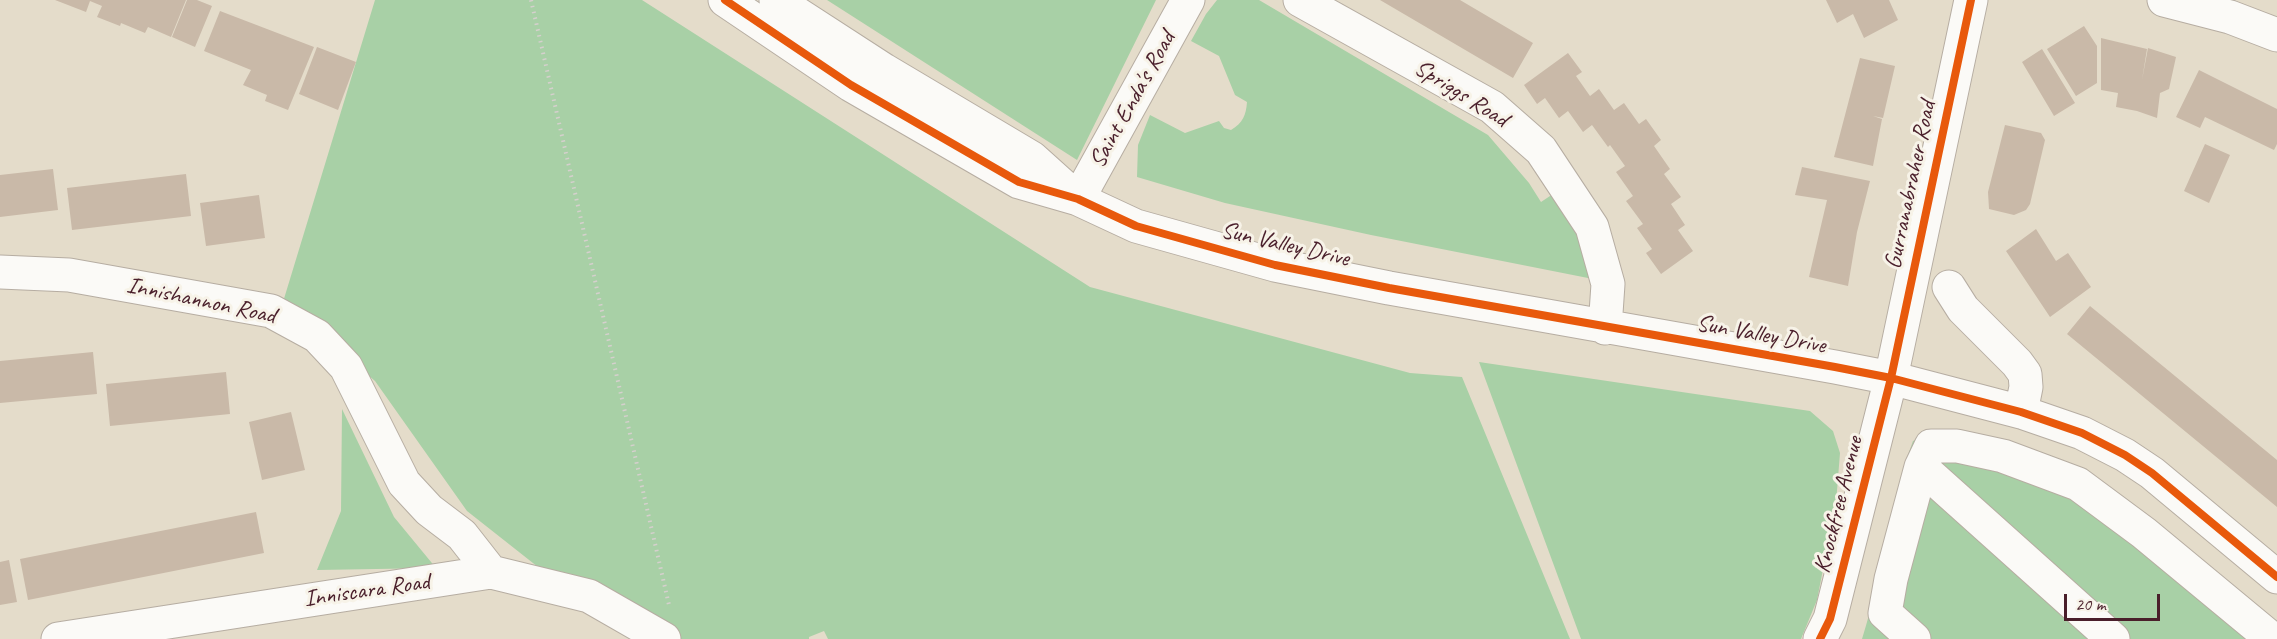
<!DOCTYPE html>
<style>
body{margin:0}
#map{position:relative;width:2277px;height:639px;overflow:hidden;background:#e4dcca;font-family:Caveat,sans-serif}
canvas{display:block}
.scale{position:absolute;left:2064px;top:594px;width:96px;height:27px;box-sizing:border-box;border:3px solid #4a1f2b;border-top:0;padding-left:8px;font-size:18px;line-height:21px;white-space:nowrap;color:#4a1f2b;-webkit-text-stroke:4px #f7f3e8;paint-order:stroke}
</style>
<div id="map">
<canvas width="2277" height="639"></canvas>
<div class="scale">20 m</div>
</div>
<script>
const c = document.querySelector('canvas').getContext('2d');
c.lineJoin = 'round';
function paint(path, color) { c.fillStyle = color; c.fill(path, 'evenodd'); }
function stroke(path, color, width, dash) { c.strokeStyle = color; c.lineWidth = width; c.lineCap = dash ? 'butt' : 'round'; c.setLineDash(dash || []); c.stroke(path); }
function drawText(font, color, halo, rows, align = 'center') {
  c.font = font + ' Caveat,sans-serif'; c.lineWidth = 6; c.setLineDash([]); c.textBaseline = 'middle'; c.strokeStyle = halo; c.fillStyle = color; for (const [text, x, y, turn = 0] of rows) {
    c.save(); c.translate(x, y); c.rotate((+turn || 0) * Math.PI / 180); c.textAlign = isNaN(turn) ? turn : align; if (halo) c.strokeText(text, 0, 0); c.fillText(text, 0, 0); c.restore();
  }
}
const green = new Path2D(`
 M375,0H642L1090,287L1410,373L1462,377L1570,639H828L824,631L809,637V639H674L538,567L467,511L375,381L283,302Z
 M827,0H1156L1077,160Z
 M1217,0H1259L1488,135L1529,183L1541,202L1553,194L1574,227L1588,258V278L1371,235L1225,203L1137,177L1138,145L1150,115L1185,133L1219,121L1224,128L1231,130C1243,123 1246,115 1247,102L1235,95L1219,56L1191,41L1206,14Z
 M1479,362L1810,411L1833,431L1840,453L1836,503L1817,600L1801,639H1581Z
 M342,409L394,517L436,568L317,570L341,511Z
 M1934,432L2038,456L2277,639H1862C1883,574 1889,504 1913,441Z`);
const building = new Path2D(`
 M55,0H186L171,37L148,27L145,33L121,23L120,26L97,17L102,6L90,1L86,12Z
 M187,0H197L212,6L195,47L172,37Z
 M1380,0H1460L1533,43L1513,78Z
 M1826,0H1889L1898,20L1864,38L1853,14L1837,23Z
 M220,11L314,47L288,110L265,101L267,95L243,85L251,70L204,51Z
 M2084,26L2097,46V83L2076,96L2047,49Z
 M2101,38L2147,49L2142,80L2148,48L2176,57L2169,89L2160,93L2157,118L2137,111L2116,107L2118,93L2101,90Z
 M317,47L356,62L338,110L299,94Z
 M2042,49L2075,103L2054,116L2022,62Z
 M1568,53L1582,72L1576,76L1590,96L1599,89L1614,110L1624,103L1639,124L1646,119L1661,140L1654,146L1670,169L1664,174L1681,197L1671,204L1685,225L1678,230L1693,251L1661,274L1646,253L1652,249L1637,228L1643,224L1626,201L1633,196L1616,172L1625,166L1610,145L1608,147L1592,125L1583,132L1568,111L1559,118L1545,98L1537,104L1524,85Z
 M1860,58L1895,66L1883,118L1873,116L1882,119L1873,166L1834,157Z
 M2199,70L2277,109V144L2274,150L2205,117L2200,128L2176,117Z
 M2005,125L2041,133L2045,140L2030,204L2026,210L2014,215L1989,209L1988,192Z
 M2205,144L2230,155L2209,203L2184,191Z
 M1802,167L1870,181L1857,232L1848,286L1809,277L1827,200L1795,195Z
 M53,169L58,210L0,217V175Z
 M186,174L191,216L72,230L67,188Z
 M259,195L265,238L206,246L200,203Z
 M2036,229L2056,261L2068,253L2091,287L2050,317L2006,251Z
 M2090,306L2277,460V507L2067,334Z
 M93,352L97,394L0,403V361Z
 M226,372L230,414L110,426L106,384Z
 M291,412L305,470L262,480L249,422Z
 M256,512L264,553L28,600L20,559Z
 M9,560L17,602L0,605V562Z`);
const path = new Path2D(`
 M531,0L669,605`);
const minor = new Path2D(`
 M725,0L851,85L1019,182L1078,199L1136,226L1275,265L1389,288L1835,367L1891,378L2021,412L2082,433L2125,455L2152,473L2277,577
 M776,0L884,70L1032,158L1072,194
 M1300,0L1492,107L1541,150L1592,227L1608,284L1605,328
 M2164,0L2230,17L2277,35
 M1078,199L1188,0
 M0,272L69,275L271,311L317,336L346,367L404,483L429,510L462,535L491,572
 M1949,287L1963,309L2017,363L2025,374L2026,387L2021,412
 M1921,467L2113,639
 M58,639L491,572L589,596L664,639
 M1820,639L1830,619L1891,378L1971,0
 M1914,639L1885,613L1891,579L1921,467L1931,446H1957L2003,456L2078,484L2144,533L2272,639`);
const cycleway = new Path2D(`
 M725,0L851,85L1019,182L1078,199L1136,226L1275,265L1389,288L1835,367L1891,378L2021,412L2082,433L2125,455L2152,473L2277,577
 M1820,639L1830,619L1891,378L1971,0`);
const streetNames = [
 ["Spriggs Road",1461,94,32],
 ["Saint Enda's Road",1133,100,-61],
 ["Gurranabraher Road",1911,185,-78],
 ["Sun Valley Drive",1285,245,13],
 ["Innishannon Road",201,301,12],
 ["Sun Valley Drive",1761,335,10],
 ["Knockfree Avenue",1839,505,-76],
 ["Inniscara Road",367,591,-8]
];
paint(green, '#a8d0a6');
paint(building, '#c9b9a8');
stroke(minor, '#b6ada2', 35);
stroke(path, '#d5d0cd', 4, [1.5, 4.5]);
stroke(minor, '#fbfaf7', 33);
stroke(cycleway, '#e8590c', 8);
drawText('24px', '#4a1f2b', '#f7f3e8', streetNames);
</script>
